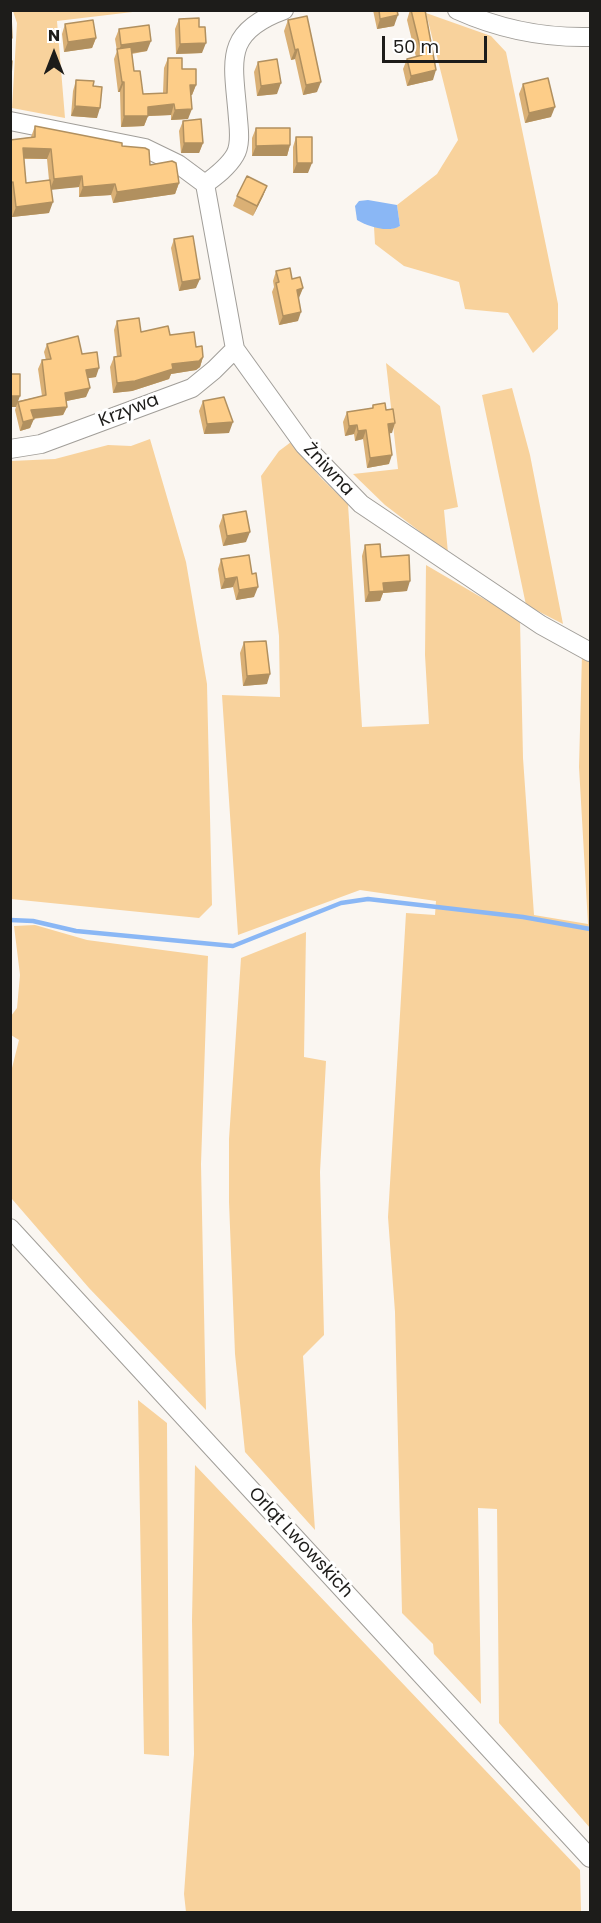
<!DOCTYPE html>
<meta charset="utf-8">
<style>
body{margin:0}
#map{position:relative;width:601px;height:1923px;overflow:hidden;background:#faf6f1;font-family:Poppins,sans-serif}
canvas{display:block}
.frame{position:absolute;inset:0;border:12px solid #1d1c1a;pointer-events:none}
.north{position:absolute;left:24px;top:24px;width:60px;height:60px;-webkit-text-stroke:4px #fff;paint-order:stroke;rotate:0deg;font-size:16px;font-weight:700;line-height:24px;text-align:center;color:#1d1c1a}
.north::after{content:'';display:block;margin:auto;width:21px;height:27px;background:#1d1c1a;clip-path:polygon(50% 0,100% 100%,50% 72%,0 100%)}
.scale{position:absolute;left:382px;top:36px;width:105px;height:27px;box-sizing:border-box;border:3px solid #1d1c1a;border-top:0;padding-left:8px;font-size:18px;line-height:21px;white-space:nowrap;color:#1d1c1a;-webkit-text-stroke:4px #fff;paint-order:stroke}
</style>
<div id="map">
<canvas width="601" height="1923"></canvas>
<div class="frame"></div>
<div class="north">N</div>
<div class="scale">50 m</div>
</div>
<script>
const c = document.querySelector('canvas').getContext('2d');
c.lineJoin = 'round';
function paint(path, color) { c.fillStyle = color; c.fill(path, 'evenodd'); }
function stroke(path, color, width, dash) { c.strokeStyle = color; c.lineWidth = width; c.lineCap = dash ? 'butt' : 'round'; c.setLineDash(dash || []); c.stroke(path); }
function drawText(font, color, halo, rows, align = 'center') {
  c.font = font + ' Poppins,sans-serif'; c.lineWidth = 6; c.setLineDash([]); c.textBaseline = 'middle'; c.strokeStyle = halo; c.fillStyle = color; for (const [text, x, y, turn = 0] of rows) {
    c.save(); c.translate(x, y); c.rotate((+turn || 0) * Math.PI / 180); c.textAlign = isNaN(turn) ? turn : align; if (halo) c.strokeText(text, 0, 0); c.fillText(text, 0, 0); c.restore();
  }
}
const green = new Path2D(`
 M13,11V10L141,11L57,21L65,118L12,108L17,23Z
 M426,13L491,36L506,52L558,304V329L533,353L508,313L465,309L459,282L404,266L375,244L374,227L391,229L400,226L397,205L437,174L458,140Z
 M386,363L440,406L458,507L444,510L448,553L385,505L353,474L398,469Z
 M512,388L530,455L563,624L526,605L482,395Z
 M150,439L186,562L207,684L212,905L199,918L11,899V461L55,459L108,445L131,446Z
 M291,442L321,478L348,504L362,727L429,724L425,655L426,565L520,620L523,758L534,915L588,924L579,767L582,654L590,659V1828L499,1723L497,1509L478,1508L481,1704L434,1654L433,1644L402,1613L395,1312L388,1217L406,913L435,915L436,901L360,890L238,935L222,695L280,697L279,636L261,476L279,451Z
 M35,925L87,940L208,956L201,1164L206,1410L89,1288L12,1199L11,1072L19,1040L11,1035V1016L17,1008L20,975L14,926Z
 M306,932L304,1057L326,1061L320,1172L324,1335L303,1356L315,1530L245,1452L235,1354L229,1202V1139L241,958Z
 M138,1400L167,1423L169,1756L144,1754Z
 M195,1465L580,1870L581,1912H186L184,1894L194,1754L192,1620Z`);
const water = new Path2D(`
 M368,200L397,205L400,226C388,233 369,227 357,220L355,206L359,201Z`);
const stream = new Path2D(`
 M10,920L33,921L76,931L233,946L341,903L368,899L523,917L590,929`);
const minor = new Path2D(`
 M457,10C499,29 544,38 590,37
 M10,121L145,148L178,164L205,184
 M205,184L235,349L304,445L361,504L541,625L590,652
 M205,184C216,176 228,167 235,155C241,145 239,130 238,119C234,63 221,33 284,10
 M10,449L41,444L192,388L214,370L235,349
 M10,1228L590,1858`);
const wall = new Path2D(`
 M373,10H397L394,26L377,29Z
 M410,10H425L433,80L407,86L403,69L407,59L416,57L407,20Z
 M179,19L199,27L202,53L176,54L175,29Z
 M288,20L317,92L303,95L295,59L291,60L284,31Z
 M65,24L96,38L92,48L64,52L62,34Z
 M119,29L147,51L132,54L134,71L143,94L163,93L164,68L168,58L182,69L196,85L192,95H191L188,119L171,120V115L148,116L144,126L121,127L120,92H118L114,59L117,51L115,39Z
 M258,62L277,94L257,96L254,72Z
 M76,80L93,86L97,118L71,116L73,91Z
 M523,84L551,117L525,123L519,94Z
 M183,121L203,143L199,153H181L179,131Z
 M35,126L122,146L179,183L175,194L113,203L111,195L79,197V187L51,189L49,213L12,217L10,205V140L31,137ZM24,159H47L49,180L26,183Z
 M256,128L290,145L287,156H252V138Z
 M296,137L308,173H293V147Z
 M267,186L263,196L253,216L233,206L237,196Z
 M174,239L196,288L179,291L171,248Z
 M276,271L292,279L303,288L298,298V321L279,325L272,292L274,287L273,281Z
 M117,321L141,332L170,335L196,347L203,357L200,367L196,370L171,374L169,379L132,391L113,393L110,367L114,357H117L114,330Z
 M47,344L82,354L96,377L88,378L86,397L66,401L67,407L63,415L33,419L30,428L20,431L15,410L16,407L20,374L18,401L42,396L38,369L42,360H46L44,352Z
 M203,401L229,433L204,434L199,411Z
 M373,405L386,410L392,433H389V464L367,468L363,439L355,441L354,434L345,436L343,422L347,412L372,409Z
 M223,515L246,542L223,546L219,526Z
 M365,545L381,557L407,591L383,593L380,601L365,602L362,556Z
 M221,559L254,597L236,600L233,587L221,589L218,569Z
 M244,642L267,684L243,686L240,653Z`);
const shadedWall = new Path2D(`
 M398,15L394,26L377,29L380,19Z
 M96,38L92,48L64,52L68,42Z
 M151,41L147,51L118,55V53L121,45Z
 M206,43L202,53L176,54L180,44Z
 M298,49L295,59L291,60L295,50Z
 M436,70L433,80L407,86L411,76Z
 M122,82H124L120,92H118Z
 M321,82L317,92L303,95L306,85Z
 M281,83L277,94L257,96L261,86Z
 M190,85H196L192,95H186Z
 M174,104L171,115L148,116L144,126L121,127L124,116L148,107Z
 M75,106L100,108L97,118L71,116Z
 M555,107L551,117L525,123L529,113Z
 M192,109L188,119L171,120L175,110Z
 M184,143H203L199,153H181Z
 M290,145L287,156H252L256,146Z
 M23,148L51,149L47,159L19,158Z
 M297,163H312L308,173H293Z
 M82,176L79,187L50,190L54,179Z
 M179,183L175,194L113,203L117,192Z
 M115,184L111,195L79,197L83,187Z
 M267,186L263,196L253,216L257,206Z
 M53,202L49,213L12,217L16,207Z
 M200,279L196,288L179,291L182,282Z
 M303,288L299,298L293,299L297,290Z
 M301,312L298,321L279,325L283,316Z
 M203,357L200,367L196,370L171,374L169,379L132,391L113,393L117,383L172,364Z
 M99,368L96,377L83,379L86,370Z
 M90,388L86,397L62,402L65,393Z
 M10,396H20L16,407H10Z
 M67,407L63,415L28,419L31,410Z
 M34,419L30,428L20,431L23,422Z
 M233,422L229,433L204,434L207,424Z
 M395,423L392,433L385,434L388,424Z
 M357,425L354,434L345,436L349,426Z
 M366,430L363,439L355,441L358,431Z
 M392,455L389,464L367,468L370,458Z
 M250,532L246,542L223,546L227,536Z
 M237,577L233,587L221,589L225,579Z
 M410,581L407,591L383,593L380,601L365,602L369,592L383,583Z
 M258,587L254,597L236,600L239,590Z
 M270,674L267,684L243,686L247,676Z`);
const building = new Path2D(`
 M379,10H397L398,15L380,19Z
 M411,10H425L436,70L411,76L407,59L422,55Z
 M11,16L12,38H10V16Z
 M307,16L321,82L306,85L298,49L295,50L288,20Z
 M199,18V27H205L206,43L180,44L179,19Z
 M93,20L96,38L68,42L65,24Z
 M149,25L151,41L121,45L119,29Z
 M131,47L134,71H140L143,94L167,93L168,58H182V69H196V85H190L192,109L175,110L174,104L148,107V116H124V82H122L117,49Z
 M277,59L281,83L261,86L258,62Z
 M10,61H12L10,90Z
 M548,78L555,107L529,113L523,84Z
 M76,80L94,81L93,86L102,87L100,108L75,106Z
 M201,119L203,143H184L183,121Z
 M35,126L122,143V146L145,148L149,150L150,165L172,161L176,163L179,183L117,192L115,184L83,187L82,176L54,179L51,149L23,148L26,183L50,180L53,202L16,207L13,182L10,183V140L35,137Z
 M256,128H290V145L256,146Z
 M296,137H312V163H297Z
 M247,176L267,186L257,206L237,196Z
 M193,236L200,279L182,282L174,239Z
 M290,268L292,279L300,277L303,288L297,290L301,312L283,316L276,283L279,282L276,271Z
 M139,318L141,332L168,326L170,335L194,332L196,347L202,346L203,357L199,361L172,364L173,369L135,381L117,383L114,357L121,356L117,321Z
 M78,336L82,354L97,352L99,368L86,370L90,388L65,393L67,407L31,410L34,419L23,422L18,402L46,395L42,360L51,359L47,344Z
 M10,374H20V396H10Z
 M224,397L233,422L207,424L203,401Z
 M385,403L386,410L393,409L395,423L388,424L392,455L370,458L366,430L358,431L357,425L349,426L347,412L373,408V405Z
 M246,511L250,532L227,536L223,515Z
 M380,544L381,557L409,555L410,581L383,583L384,591L369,592L365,545Z
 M249,555L252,574L256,573L258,587L239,590L237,577L225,579L221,559Z
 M266,641L270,674L247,676L244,642Z`);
const streetNames = [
 ["Krzywa",129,411,-21],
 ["Żniwna",328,470,47],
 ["Orląt Lwowskich",300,1543,47]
];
paint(green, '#f8d29c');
paint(water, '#8ab7f5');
stroke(stream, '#8ab7f5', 4.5);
stroke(minor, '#a19e99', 20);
stroke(minor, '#fff', 18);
paint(wall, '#dab075');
paint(shadedWall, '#b1905f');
paint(building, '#fdcd88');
stroke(building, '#b1905f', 1.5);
drawText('18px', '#1d1c1a', '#fff', streetNames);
</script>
